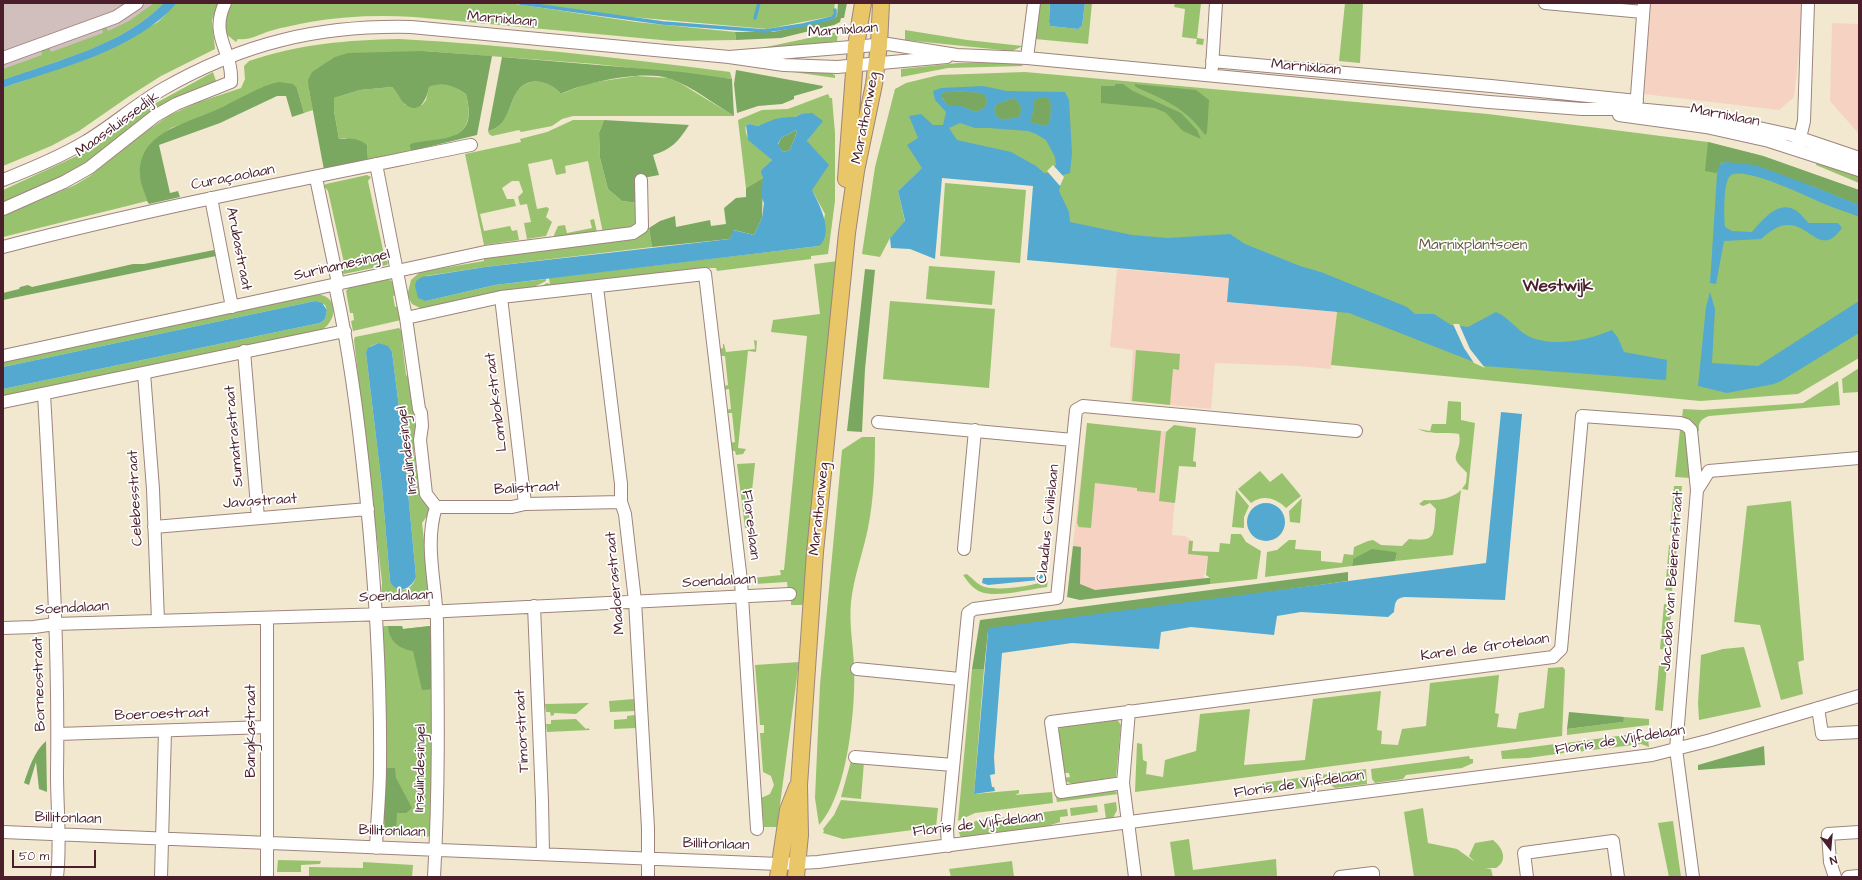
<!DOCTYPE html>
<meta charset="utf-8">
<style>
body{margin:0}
#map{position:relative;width:1862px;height:880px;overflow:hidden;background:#f1e8cf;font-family:"Architects Daughter",sans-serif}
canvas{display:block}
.frame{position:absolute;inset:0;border:4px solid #4a1f2b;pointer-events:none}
.north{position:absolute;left:1810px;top:828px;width:40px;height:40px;-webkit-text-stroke:3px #fff;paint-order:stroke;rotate:164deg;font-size:11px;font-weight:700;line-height:16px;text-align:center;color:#4a1f2b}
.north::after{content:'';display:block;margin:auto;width:14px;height:18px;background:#4a1f2b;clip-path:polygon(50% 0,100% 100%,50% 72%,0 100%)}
.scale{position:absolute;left:12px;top:850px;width:84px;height:18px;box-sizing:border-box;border:2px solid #4a1f2b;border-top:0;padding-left:5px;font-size:12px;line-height:14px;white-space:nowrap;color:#4a1f2b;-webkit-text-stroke:3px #fff;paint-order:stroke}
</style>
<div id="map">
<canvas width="1862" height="880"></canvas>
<div class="frame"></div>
<div class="north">N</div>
<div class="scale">50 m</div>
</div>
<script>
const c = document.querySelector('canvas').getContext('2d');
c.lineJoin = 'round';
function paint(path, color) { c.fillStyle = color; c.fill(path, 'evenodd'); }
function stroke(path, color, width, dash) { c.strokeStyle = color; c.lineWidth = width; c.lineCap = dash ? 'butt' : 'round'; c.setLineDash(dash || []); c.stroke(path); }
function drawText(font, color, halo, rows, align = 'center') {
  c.font = font + ' "Architects Daughter",sans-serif'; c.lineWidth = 3.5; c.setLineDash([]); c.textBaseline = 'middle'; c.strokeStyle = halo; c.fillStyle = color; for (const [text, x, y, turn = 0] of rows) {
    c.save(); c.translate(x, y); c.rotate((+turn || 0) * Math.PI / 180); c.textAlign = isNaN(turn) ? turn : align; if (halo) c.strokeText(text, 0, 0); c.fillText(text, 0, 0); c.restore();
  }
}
const built = new Path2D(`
 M1651,3H1804L1794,97L1779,110L1644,94Z
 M1832,23L1859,24V134L1830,101Z
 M1117,269L1229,278L1227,302L1337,312L1331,369L1298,366L1215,363L1211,409L1130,401L1133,350L1110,347Z
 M1087,423L1180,433L1172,535L1185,536L1193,541L1192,551L1208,556L1203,582L1080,598L1068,588Z`);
const industrial = new Path2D(`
 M3,3H168L139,30L3,85Z`);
const green = new Path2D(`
 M154,3H164C121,46 58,60 3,80V69L42,55L41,50L49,47L51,52L103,33L102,28L106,26L108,31L129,21Z
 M177,3H219L212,20L215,49L161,76L128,97L79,131L51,146L3,166V88L101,53L158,22Z
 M231,3H509L636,22L735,32L736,40L672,41L414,17C379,15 344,16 310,22C296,25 283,27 270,31C260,34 248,41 238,39L236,42L226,34L224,18Z
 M526,3H835L833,16L767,29L631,17Z
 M1039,3H1050L1049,22L1050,26L1078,29L1082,26L1085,3H1092L1088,44L1035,39Z
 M1175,3H1201L1197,38L1204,39L1203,45L1196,44L1197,39L1182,37L1185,9L1174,7Z
 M1345,3H1363L1360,63L1339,61Z
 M905,30L967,40L1023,46L1012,51L905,40Z
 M838,32L837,41L767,52L766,47Z
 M399,39C510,45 620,58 730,72L732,79L595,64L423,51L309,90L313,110L304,113L297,88L263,87L215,111L171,128L152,143L140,175L147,201L3,237V216L75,185L90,176L138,137L170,115L199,102L241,88L245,79L244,66L249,61C299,44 348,40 399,39Z
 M998,62L1021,64L1023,66L948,68L901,77V69L958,63Z
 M779,68L828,72L835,75V78L779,70Z
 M213,72L217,84L74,172L3,203V190L81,154L156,103Z
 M1025,72L1488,114L1708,142L1763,156L1859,190V358L1798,394L1700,401L1331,365L1337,312L1321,272L1055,229L1029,176L920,170L898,191L905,222L890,238L880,257L862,254L875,167L895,89L906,83L939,75Z
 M636,76L669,78L680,83L734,116H573L562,119L552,126L521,132L519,130L492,136L489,134L488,131C511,126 507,102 520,88C533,76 551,82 561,94L589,83Z
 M437,84H449L466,94C478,142 446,138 409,145L411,151L368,160L367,145L345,138L339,139L334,111V98L360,90L392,87L398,92L405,105H422L426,100L429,87Z
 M828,94L830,98H832L835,133V201L828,254L811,256V259L717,271L716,268H704L540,287L547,283L550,284L549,278L819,246L825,214L812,190L807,141L822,121L801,114L795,117H787L758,126L750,124L746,125C742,143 765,149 772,160L762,169L763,178L746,188L738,120L762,110L788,109Z
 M573,120H604L599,133L600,158L608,189L622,201L639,203V227L603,233L588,161L565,166L566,173L556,175L552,159L528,164L537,209L547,207L549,209L546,217L552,222L546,236L527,239L524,223L531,222L527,204L520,205L518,197L523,192L519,181H512L502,188L507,199H514L516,206L480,214L484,231L510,226L512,231L517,230L519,240L484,245L465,154L521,142L520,139L547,132Z
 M1817,161L1859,175V183L1816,165Z
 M367,175L371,177L368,181L385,259L388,262L387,265L344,274L342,272L344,269V263L328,191L324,186L326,184Z
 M945,183L1026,190L1020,263L940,256Z
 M594,219L597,232L555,238L554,235L558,226L565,225L567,233L592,228L590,220Z
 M649,228L652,247L485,267L426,276V301L495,285L546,279V281L536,286V288L485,294L424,310L412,304L406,293L408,292L411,280L420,272L484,261V256L639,234Z
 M838,261L805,605H791V592H788L787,582L754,584L753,578L781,575L780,570H784L807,336L771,332L773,320L820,314L814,264Z
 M929,266L995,271L992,305L926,299Z
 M388,279L393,282L396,295L393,296L395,307L398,306L401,320L353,331L351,321L354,320L353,313H350L346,291L349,287Z
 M316,294C339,296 338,319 322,330L3,397V389L320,323L325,319L327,310L325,305L315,301L3,367V360Z
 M890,301L995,309L989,388L883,379Z
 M399,328L402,331L403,340L402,341L406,375L413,381L410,389L416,429L414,451L419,488L421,498L429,505L430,512L422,523L431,600L385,602L381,599L382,582L354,340L355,337ZM378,343L392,352L403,439L416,577C410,594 400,592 390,581L382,487L366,353L371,346Z
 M754,340L757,341L756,352L748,351L738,448L746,449L743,454L736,455L735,451H731L730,443L735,442L732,413H727L726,410L731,409L729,389L724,390V386L728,385L725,356H720L719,349L723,348V344H724L726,352L755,349Z
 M1136,350L1180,354L1179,370L1173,369L1170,405L1132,401Z
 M1859,368V392L1843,393L1842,379Z
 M1838,381L1840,405L1709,416C1702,419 1698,421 1699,431H1696C1694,421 1692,419 1682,418L1683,409L1702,410L1803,403Z
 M1448,401L1461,402V420L1475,423L1468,490L1462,489L1466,483L1467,473C1464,469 1458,465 1456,460C1454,453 1462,447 1459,434C1445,431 1432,436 1418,429L1430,431L1432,424H1446Z
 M1087,423L1161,431L1155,493L1137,491V488L1095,483L1091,528L1079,527L1077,523Z
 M1174,425L1196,428L1193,461L1196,462V467L1179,466L1175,503L1159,501L1166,432Z
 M1680,430L1686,433L1691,478L1675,477Z
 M862,437H875C875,468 874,498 868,528C863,553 854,576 851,602C849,623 853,644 854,665C856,706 848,794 819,825L815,798L820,685L842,450Z
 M755,463L748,528H745L737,464Z
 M1260,471L1270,482L1282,473L1301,496L1286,508C1276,498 1263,494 1251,503L1238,489Z
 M1674,486H1682L1677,532L1670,531Z
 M1236,490L1249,506L1244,517V528L1232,527Z
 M1461,490L1453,555L1395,561L1397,554L1353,559L1352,566L1265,577L1267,552L1277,550L1289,540H1296L1295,549L1321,551V561L1342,563L1344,554L1353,555L1354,547L1368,541L1373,540L1381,545L1402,546L1409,539C1438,542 1433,535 1436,509L1430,503L1423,506L1419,504L1424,500C1437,501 1452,499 1461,490Z
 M1302,498L1300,523L1290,522L1289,511Z
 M1791,501L1804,660L1798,662L1803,694L1781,700L1760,625L1734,622L1747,506Z
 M1231,534H1241L1246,542L1261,551L1257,579L1210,584V578L1206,575L1208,556L1188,554L1189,541H1193L1192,551L1219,552L1220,543L1230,544Z
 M1669,545L1677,546L1672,591L1665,590Z
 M967,574C972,578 979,586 985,587C1000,591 1033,586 1048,580L1047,587C1030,589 997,598 981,592C973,589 968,582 963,575Z
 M1664,604L1672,605L1667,650L1660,649Z
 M384,626H402L403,629L430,626L434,689L430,834L428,837L384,835L382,832V628Z
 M1744,647L1761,707L1699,720L1698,703L1701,655L1723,649Z
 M799,662L777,827H764L761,798L770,794L774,785L771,776L763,772L760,733H764V725H760L755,665Z
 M1659,665H1667L1663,711L1655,710Z
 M1563,667L1565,670L1562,736L1135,792L1137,743L1142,744L1143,760L1147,762L1146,774L1163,777L1165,760L1196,751L1200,714L1250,709L1244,765L1305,760L1313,699L1381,691L1377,730L1382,731L1381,744L1398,745L1402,729L1426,726L1430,683L1499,675L1495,713L1499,714L1497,727L1516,729L1519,713L1544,708L1548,668Z
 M972,669H984L974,794L1019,790V793L1015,795L1052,792L1053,803L975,813L958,821Z
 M634,699L635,711L610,712L609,701Z
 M589,703L576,714L554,713V715L551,716L550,712H546L545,704Z
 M635,715L636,728L614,729V720L627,719V716Z
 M1624,717L1649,719V725L1567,735V729L1622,722Z
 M1116,718L1121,725L1116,777L1073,784L1067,782L1064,778L1070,777L1069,773H1063L1058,733L1060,727Z
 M576,719L586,729L588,728L590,730L547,732L546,724H551V720Z
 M1633,734L1648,738L1649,747L1641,744L1568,753L1566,743Z
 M1563,743L1564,753L1528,758L1502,759L1501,751Z
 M1469,756L1470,759H1473V763L1462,768L1406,775L1403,779L1375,783L1372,779L1371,769Z
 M851,761L864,762L861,799L841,797Z
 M1366,769L1367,784L1335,788L1329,784L1263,794L1261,783Z
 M1114,790L1118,794L1057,802L1056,797Z
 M841,800L938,808L936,827L843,839L823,833L824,831L823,829L834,815Z
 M1116,802L1117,810L1113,818L1106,819L1104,804Z
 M1097,805L1098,812L1071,816L1070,808Z
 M1423,808L1428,843L1457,849L1475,862L1469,856L1475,843L1493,840C1502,847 1509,860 1496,868H1485L1491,869L1493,877H1414L1404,812Z
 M1067,809L1068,816L1060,817V822L1041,828L961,838L958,830L976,821Z
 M1673,821L1681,877H1669L1658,823Z
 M1189,839L1193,870L1276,859L1277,877H1175L1170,842Z
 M278,860L321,861L320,864L301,865V872H277Z
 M1012,861L1014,877L1001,876L951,877L949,869Z
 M363,862L413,865L412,877H309V867L363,868Z`);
const forest = new Path2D(`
 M838,3H847L844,18H841L840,22L834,25L781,38L736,40L735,32H773L833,19L837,16Z
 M423,51L492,56L477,135L411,151L409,145L413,143C449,137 478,141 466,94C453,86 444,81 429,87C427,98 420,115 406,105C400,101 399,93 392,87L360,90L334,98V111L339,139C348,138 359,138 367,145L368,160L324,170L309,90L308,80L312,72L335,57L348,53Z
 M502,57L682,72L732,79L734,116C714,104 693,87 671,79C645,69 585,82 561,94C551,82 532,76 520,88C507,102 511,126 488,131Z
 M736,70L823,86L822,88L794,96V99L782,104L758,106L737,113L734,84Z
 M279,82L293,84L297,88L304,113L292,117L286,96H277L220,123L159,145L170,193L178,191L180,197L149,204L147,201C145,193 140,183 140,175C138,131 189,123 218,109C236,101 261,85 279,82Z
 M1115,84H1123L1133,91L1181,113L1197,130L1201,139L1183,131L1166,113L1155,108L1101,103V86H1115Z
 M1134,84L1196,90L1209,100L1207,133L1205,135C1186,108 1165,100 1136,87Z
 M951,91L983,93L987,100L986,107L976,112L961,106H948L942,97V93Z
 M1040,97H1048L1051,103L1050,122L1045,126L1030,122L1034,108V101Z
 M1014,98C1021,104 1023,108 1019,117L1003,120L996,116L994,110L997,104Z
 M604,120L689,125C678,142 672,149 653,155L659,175L643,178L639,203L622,201L608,189L600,158L599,133Z
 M796,130L797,132L790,150L783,152L778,145L781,138Z
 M1708,142L1763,156L1859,190V205L1812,186L1725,162L1721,163L1717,173L1705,171Z
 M763,178L762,218L754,235L734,230L730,239L652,247L649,228L660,221L675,216L676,227L710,220L711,226L726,224L724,208L736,198L746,197V188Z
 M214,250L216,256L3,300V293L19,289L20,287L28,285L32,287L133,264H144Z
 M865,269L875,270L865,369L862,432L847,431Z
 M1073,546L1081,547L1080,584L1095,590L1207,578H1210V584L1080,600L1067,597Z
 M1372,549L1395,552L1397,554L1395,561L1352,566L1353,559Z
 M1348,572V581L988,631L984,669H972L980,620Z
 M388,626H402L403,629L430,626L434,689L422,690L413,651C399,649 389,641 388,626Z
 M1569,712L1624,717L1623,722L1567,729Z
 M46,741L47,792L39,789L36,762L29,785L24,783C29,768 34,752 46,741Z
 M1764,746L1765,765L1698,770V765Z
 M385,768H395L396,778L412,808L406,813H397L396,830H385V820L382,819Z`);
const water = new Path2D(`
 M164,3H177C135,51 61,67 3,88V80C56,61 124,45 164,3Z
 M1050,3H1085L1082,26L1078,29L1050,26L1049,22Z
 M983,86L1007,91L1065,92L1069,100L1072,153L1070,173L1063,175L1059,191L1069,212L1070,222L1132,235L1168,238L1230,234L1245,244L1300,266L1321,272L1407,307L1415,314H1434L1451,325L1468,327L1496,312C1508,317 1517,330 1528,336C1552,348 1589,340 1612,330L1618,338L1624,352L1667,360L1666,380L1484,366L1349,313L1227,302L1229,278L1027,260L1033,186L942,178L935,259L910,249L891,248L890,238L905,221L898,191L922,168L907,145L918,138L909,116L921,114L933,125H943L946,112L935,100L933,91L941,88ZM951,91L983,93L987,100L986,107L976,112L961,106H948L942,98V93ZM1040,97L1048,98L1051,104L1050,122L1045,126L1030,122L1034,108V101ZM1014,98C1021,104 1023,108 1019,117L1003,120L996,116L994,110L997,104ZM960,123L975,128H989L1028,131L1036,134L1046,140L1055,157L1056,165L1047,173H1044L1036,166L1011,152L957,140L949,128Z
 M812,113L823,121L807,141L829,165L812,190C819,204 835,233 819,246L495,285L426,301L418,298L415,286L416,281L422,277L485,267L730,239L733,230L754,235L762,218L764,203L761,196L763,178L761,172L762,169L772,160L748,140L746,125L750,124L758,126L775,119L787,117H795L801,114ZM796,130L797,132L790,150L783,152L778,144L781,138Z
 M1725,162L1755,165L1812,186L1859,205V217C1849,212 1838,210 1827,205C1812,199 1742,164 1730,176C1723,183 1724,217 1725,227L1732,231L1752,232C1762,221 1779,197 1798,212C1802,215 1805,220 1809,223H1838L1842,228C1821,258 1810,224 1788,225C1777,225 1768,233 1761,239L1724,241L1716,284L1710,283L1717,175C1718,169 1718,164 1725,162Z
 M1710,292L1715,309L1712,363L1758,366L1859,301V333L1781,381L1774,384L1727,393L1698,386L1706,307Z
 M315,301L322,303L327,310L325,319L320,323L3,389V367Z
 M378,343L388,346L392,352L403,439L416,577C411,590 396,595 390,581L382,487L366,353L368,348Z
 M1501,412L1522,414L1505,600L1405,597C1395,598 1395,603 1394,612L1388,617L1301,612L1277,616L1274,635L1191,627L1161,632L1159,649L1072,643L1002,653L994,757L995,774L990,775L992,787H994L995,791L974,794L988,631L990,628L1486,563Z
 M1247 522a19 19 0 1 1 38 0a19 19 0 1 1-38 0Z
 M1045,572L1046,575L1039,580L988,585L982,583L983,578L1038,577Z`);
const pier = new Path2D(`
 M1053,165L1064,177L1060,186L1047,171Z
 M1453,324H1459L1470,349L1485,368L1474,363L1464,348Z`);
const stream = new Path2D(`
 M520,3L663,23L765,31L803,25L832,18L835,15V10
 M755,18L759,3`);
const minor = new Path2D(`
 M1545,3L1643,12
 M729,57L888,44L957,55L1027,58L1489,102L1582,109H1636L1700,115L1791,135L1859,158
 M3,58L116,17L137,3
 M1027,58L1034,3
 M1212,61L1491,86L1637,101
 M1212,68L1216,3
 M1636,109L1644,3
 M1619,115L1706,127L1769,141L1859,170
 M1798,146L1804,121L1808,3
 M376,164L406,318L419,409L421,413L422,426L420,440L426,494L436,507C424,544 436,584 437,622C438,707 439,792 434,877
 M316,178L338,283L336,290C351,358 359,425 366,494C375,584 381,675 380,766C380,793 377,820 376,848
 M3,180C31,169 60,157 85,142C112,126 135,105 163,89C243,43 319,25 411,27L729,57L784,65L837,67L947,57
 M211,198L232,307
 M3,209L64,182L89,168L155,116L176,104L231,82C233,50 209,37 225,3
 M3,247C157,207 314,177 471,145
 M597,287L621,484V502L625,514L635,601L648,828V877
 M501,297L525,504
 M406,318L501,297L705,274L741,581L757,829
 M244,351L258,518
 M3,356L485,252L633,233L642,227L641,180
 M144,373L153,489L158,621
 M44,394C51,520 59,647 57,774C57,809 61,843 57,877
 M3,402L345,331
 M878,422L1073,440
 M1697,490L1709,471L1859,458
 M436,507H512L525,504L621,502
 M154,527L368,509
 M964,549L975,430
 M534,606L542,801L543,854
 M267,618V877
 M3,628L34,627L55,624L386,614L790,594
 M857,669L960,679
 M1818,708L1822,734L1859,732
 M1129,711L1123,783L1135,877
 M58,734L267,727
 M855,757L953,765
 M1123,783L1061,792L1051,722L1553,657L1561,649L1582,416L1680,423L1686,425L1691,430L1697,490L1676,749L1693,877
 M3,832L779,864L818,862L1652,755L1711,740L1859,696
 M948,846L947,830L968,613L974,609L1057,598L1076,410L1083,406L1356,431
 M161,877L165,731
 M1340,877L1373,873V877
 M1527,877L1524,853L1613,841L1618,877
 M1835,877L1830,862L1828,834L1859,832
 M1848,877L1859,876`);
const major = new Path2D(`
 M846,179L856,46L863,3
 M778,877L788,810L797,787
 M796,877L800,835L799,785L815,552L847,233L856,171L874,84L879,45L881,3`);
const streetNames = [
 ["Marnixlaan",502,20,5],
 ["Marnixlaan",843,31,-4],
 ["Marnixlaan",1306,68,5],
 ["Marnixlaan",1725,116,11],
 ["Marathonweg",866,118,-79],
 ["Maassluissedijk",118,125,-36],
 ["Curaçaolaan",233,178,-11],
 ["Arubastraat",238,249,79],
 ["Surinamesingel",342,266,-13],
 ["Lombokstraat",497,402,-97],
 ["Sumatrastraat",235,436,-95],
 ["Insulindesingel",408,450,-97],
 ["Balistraat",527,489,-3],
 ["Celebesstraat",136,498,-93],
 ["Javastraat",260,502,-4],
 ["Marathonweg",820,509,-84],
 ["Claudius Civilislaan",1049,524,-84],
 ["Floreslaan",750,525,83],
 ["Jacoba van Beierenstraat",1673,581,-86],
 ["Soendalaan",719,582,-3],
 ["Madoerastraat",616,583,-95],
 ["Soendalaan",396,597,-2],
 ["Soendalaan",72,609,-3],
 ["Karel de Grotelaan",1485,648,-8],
 ["Borneostraat",40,684,-92],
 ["Boeroestraat",162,715,-2],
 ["Bangkastraat",252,731,-90],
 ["Timorstraat",523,731,-93],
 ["Floris de Vijfdelaan",1620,741,-9],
 ["Insulindesingel",421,768,-89],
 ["Floris de Vijfdelaan",1299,785,-8],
 ["Billitonlaan",68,819,2],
 ["Floris de Vijfdelaan",978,825,-7],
 ["Billitonlaan",392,832,2],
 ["Billitonlaan",716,845,2]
];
const parkNames = [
 ["Marnixplantsoen",1473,246]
];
const quarterNames = [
 ["Westwijk",1558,287]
];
paint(built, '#f6d2c3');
paint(industrial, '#d1bfbd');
paint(green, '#99c26e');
paint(forest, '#7aa861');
paint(water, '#54a9d0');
paint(pier, '#f1e8cf');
stroke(stream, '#54a9d0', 3.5);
stroke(minor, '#9e847d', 14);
stroke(major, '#9e847d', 18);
stroke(minor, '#fff', 12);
stroke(major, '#e9c769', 16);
drawText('15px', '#4a1f2b', '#fff', streetNames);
drawText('15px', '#665842', '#fff', parkNames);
drawText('bold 17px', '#4a1f2b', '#fff', quarterNames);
</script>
